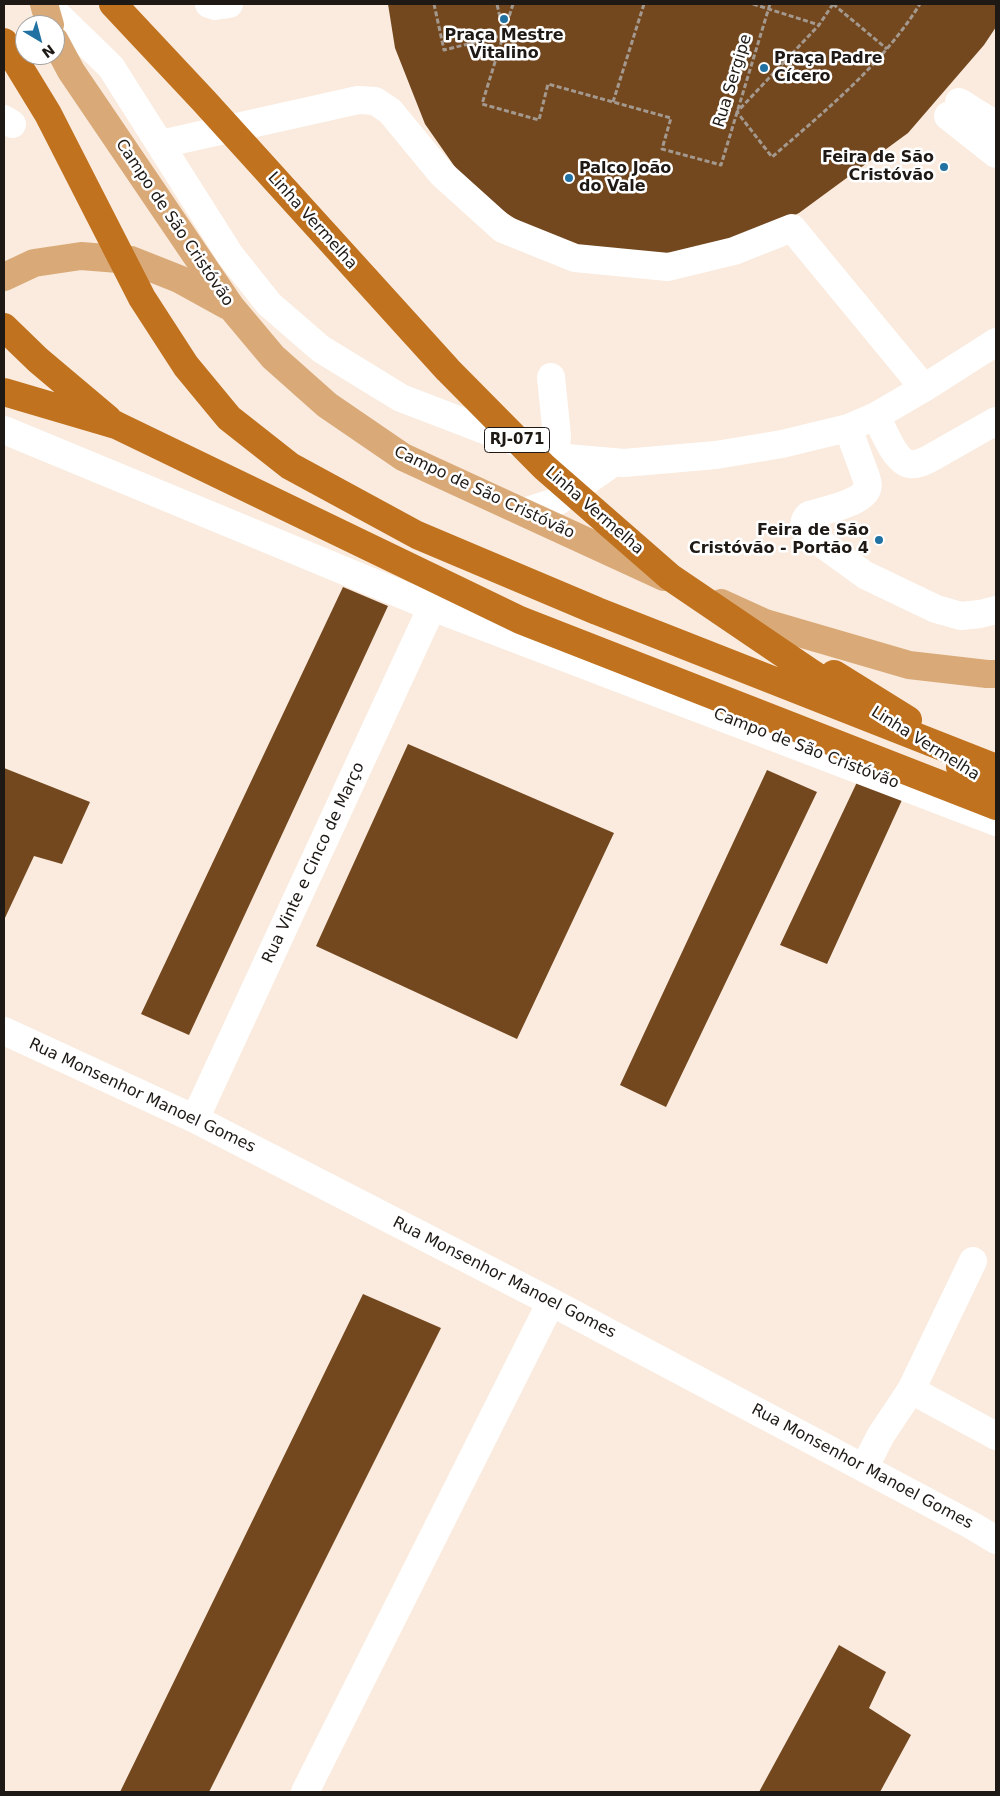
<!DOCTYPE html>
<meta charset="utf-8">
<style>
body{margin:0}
#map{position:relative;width:1000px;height:1796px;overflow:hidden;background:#faebde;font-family:"DejaVu Sans",sans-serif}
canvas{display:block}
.frame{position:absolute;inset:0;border:5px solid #1e1915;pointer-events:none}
.north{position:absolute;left:15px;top:15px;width:50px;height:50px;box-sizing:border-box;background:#fff;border:1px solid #a5a3a1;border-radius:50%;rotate:143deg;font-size:14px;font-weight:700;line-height:20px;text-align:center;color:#1e1915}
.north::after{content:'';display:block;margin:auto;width:18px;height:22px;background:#2171a3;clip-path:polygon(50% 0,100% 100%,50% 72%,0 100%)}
</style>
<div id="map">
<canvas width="1000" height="1796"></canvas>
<div class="frame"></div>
<div class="north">N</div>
</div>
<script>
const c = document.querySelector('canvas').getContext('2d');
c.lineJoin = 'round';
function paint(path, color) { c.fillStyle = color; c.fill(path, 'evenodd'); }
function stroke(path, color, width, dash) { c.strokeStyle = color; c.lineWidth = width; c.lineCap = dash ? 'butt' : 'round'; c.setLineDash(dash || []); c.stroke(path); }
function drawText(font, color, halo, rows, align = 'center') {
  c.font = font + ' "DejaVu Sans",sans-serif'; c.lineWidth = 5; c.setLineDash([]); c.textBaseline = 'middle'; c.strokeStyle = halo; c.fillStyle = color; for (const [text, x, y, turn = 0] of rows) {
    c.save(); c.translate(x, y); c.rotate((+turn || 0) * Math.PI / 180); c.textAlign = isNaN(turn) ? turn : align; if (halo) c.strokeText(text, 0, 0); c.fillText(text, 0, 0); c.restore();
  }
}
const building = new Path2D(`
 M388,4H996V27L984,45L908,133L799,213L736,245L620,259L540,235L471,190L425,124L395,48Z
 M343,587L388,606L189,1035L141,1014Z
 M408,744L614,833L517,1039L316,946Z
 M4,768L90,802L62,864L34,856L4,920Z
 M767,770L817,792L666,1107L620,1085Z
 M858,780L902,800L827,964L780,945Z
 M363,1294L441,1328L209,1792H120Z
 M839,1645L886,1672L869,1708L911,1735L880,1792H759Z`);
const path = new Path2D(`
 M434,4L444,50L504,35L497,4
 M513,4L482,104L539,120L548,84L671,118L662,149L721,165L770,4
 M753,4L819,25
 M833,4L819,25L737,112L772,157C826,110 882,65 920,4
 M833,4L887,49
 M613,102L644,4`);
const minor = new Path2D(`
 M46,4L111,67L230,255L269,304L321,349L401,398L555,457L624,463L716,455L782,444L848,428L876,416L924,388L996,342
 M209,4L215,6L229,4
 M959,102L996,125
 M948,116L996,154
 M4,119L12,124
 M161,144L358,100L375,101L390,111L442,174L503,229L575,258L668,267L734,251L792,228L924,388
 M551,377L557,436L555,457
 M876,416C883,429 895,462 910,464C917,465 923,462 929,459L996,421
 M848,428L866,477C867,481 869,485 867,489C862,503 823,511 809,515C803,521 803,525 807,533L865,575L936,609L961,616L980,614L996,610
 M4,430L432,607L996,822
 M524,512L558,501L614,462
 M4,1031L195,1119L551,1302L971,1525L996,1540
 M195,1119L432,607
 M911,1390L996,1436
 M864,1468L881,1435L911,1390L973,1261
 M305,1792L551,1302`);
const major = new Path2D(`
 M44,4L50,25
 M55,41L71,71L231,307L273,357L327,405L403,457L664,577
 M4,277L34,263L81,256L131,260L179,279L228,306
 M721,603L765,623L909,665L987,674H996`);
const highway = new Path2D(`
 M113,4L204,101L448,370L544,467L670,577L810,672L847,696
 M4,42L48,114L142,298L186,366L229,418L290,466L417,535L597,611L996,768
 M4,327L38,360L108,419
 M4,392L116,425L520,620L996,806
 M834,674L908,720
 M960,767L996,789`);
const markers = [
 [504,19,5,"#2171a3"],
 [764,68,5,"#2171a3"],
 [944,167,5,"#2171a3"],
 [569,178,5,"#2171a3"],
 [879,540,5,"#2171a3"]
];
const shields = [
 [517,440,65]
];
const shieldNames = [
 ["RJ-071",517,440]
];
const poiNames = [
 ["Praça Mestre",504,36,"center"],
 ["Vitalino",504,54,"center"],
 ["Praça Padre",774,59],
 ["Cícero",774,77],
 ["Feira de São",934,158,"right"],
 ["Cristóvão",934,176,"right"],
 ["Palco João",579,169],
 ["do Vale",579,187],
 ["Feira de São",869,531,"right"],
 ["Cristóvão - Portão 4",869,549,"right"]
];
const streetNames = [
 ["Rua Sergipe",733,81,-73],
 ["Linha Vermelha",312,221,48],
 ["Campo de São Cristóvão",174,223,56],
 ["Campo de São Cristóvão",484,493,25],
 ["Linha Vermelha",594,511,41],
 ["Linha Vermelha",925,744,32],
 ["Campo de São Cristóvão",806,749,21],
 ["Rua Vinte e Cinco de Março",314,863,-65],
 ["Rua Monsenhor Manoel Gomes",142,1096,25],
 ["Rua Monsenhor Manoel Gomes",504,1278,27],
 ["Rua Monsenhor Manoel Gomes",862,1467,28]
];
paint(building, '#74481f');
stroke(path, '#a4998f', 3, [5, 2.5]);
stroke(minor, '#fff', 28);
stroke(major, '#d9aa78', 28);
stroke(highway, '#c0721e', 28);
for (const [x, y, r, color] of markers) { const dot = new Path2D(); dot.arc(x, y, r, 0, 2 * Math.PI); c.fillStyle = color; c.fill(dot); stroke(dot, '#fff', 2); }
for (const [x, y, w] of shields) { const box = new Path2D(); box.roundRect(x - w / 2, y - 12.5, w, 25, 4); c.fillStyle = '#fff'; c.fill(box); stroke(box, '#1e1915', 1); }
drawText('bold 15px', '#1e1915', null, shieldNames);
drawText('bold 16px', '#1e1915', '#fff', poiNames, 'left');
drawText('16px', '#1e1915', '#fff', streetNames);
</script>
